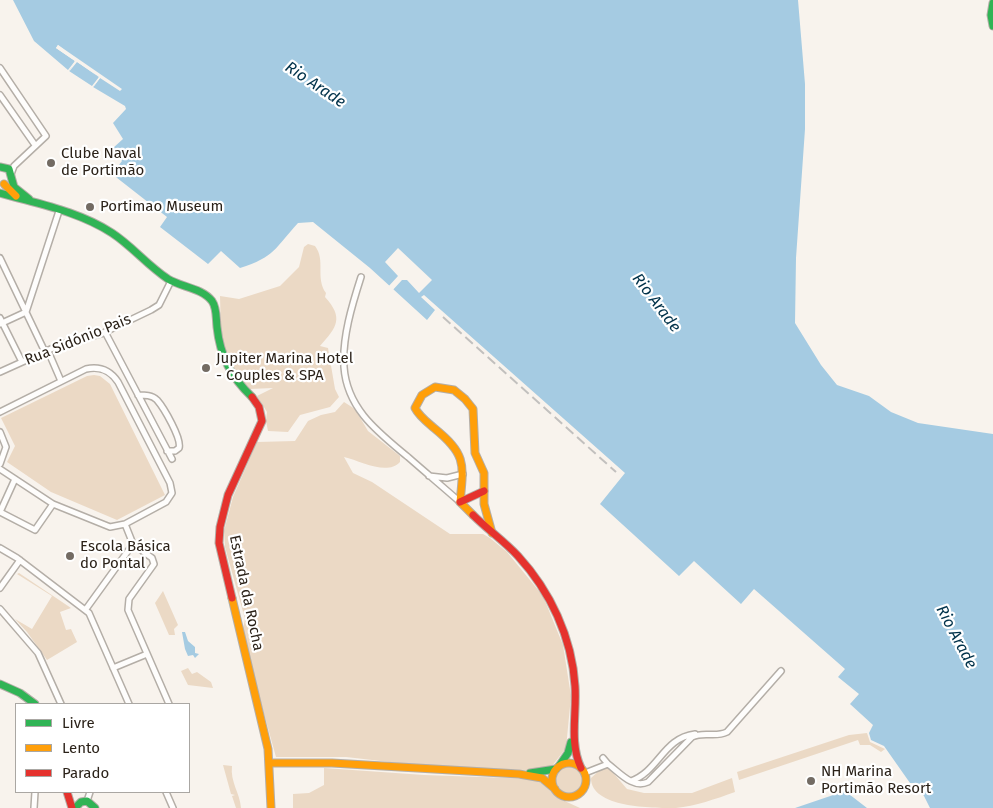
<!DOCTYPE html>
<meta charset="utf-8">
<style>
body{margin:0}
#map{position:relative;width:993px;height:808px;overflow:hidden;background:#f8f3ed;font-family:"Fira Sans",sans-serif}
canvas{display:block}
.legend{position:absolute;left:15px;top:703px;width:175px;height:90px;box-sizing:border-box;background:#fff;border:1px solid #aaa7a3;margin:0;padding:6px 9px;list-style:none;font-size:15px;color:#2b2219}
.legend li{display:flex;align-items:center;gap:10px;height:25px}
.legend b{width:25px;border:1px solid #aaa7a3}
</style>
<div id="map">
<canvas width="993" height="808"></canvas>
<ul class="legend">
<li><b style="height:6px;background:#30b455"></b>Livre</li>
<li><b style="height:6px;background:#ff9f0a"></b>Lento</li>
<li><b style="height:6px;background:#e5322d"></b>Parado</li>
</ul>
</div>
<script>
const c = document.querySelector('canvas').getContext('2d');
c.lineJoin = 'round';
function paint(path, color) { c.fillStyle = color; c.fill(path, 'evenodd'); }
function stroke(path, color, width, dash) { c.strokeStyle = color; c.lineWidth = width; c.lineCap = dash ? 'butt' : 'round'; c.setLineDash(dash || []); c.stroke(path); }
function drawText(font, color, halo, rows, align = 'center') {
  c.font = font + ' "Fira Sans",sans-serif'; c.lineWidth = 4.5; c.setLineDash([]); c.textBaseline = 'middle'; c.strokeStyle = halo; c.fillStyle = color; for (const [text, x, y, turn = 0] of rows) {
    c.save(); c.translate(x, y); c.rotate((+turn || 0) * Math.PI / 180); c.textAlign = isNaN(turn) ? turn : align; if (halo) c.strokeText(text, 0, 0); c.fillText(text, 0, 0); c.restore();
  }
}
const green = new Path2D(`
 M308,244L315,246C326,260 315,278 326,293L325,297C344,318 337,327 320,346L328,348L335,389L339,397L330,407L300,415L288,432L268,431L266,421L267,412L257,396L273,388L250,389L230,367L221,334L220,296L239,299L280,286L299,267L304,247Z
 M94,375L100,376L110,384L165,495L117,520L51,492L7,462L15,446L1,418L87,376Z
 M344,402L355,409L368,431L400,456V462C387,476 361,461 344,457L353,473L372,482L450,534H483L490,538L507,552L543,596L563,645L571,696L566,748L552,766L527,770L442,768L346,757H276L248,656L243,628L245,619L225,547L224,531L233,497L257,442L295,441L308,421L321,415L335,412Z
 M19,573L71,608L60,612L66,630L71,629L77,642L47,660L27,632L15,619L32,629L52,596L17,574Z
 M163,591L178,625L174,629L175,635H169L155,603Z
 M188,668L192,674L197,672L211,682L213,688L188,685L181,671Z
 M867,733L870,742L885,749L881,752L870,745H860L858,740L739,780L737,772L849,735Z
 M223,765L232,766C230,782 240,793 241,808H236L232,796L235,795L231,794Z
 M556 780a13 13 0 1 1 26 0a13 13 0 1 1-26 0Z
 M324,768L424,775L537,779L558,798L580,808H293V794L309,793L324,785Z
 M609,768L627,789L644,793H692L732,778L735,792C716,799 695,806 676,808C652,808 591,808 591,778L601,769Z`);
const water = new Path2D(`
 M13,0H798L805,84V129L796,258L795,323L821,365L837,385L869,396L891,412L918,423L993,434V808H930L924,796L914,783H910L884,746L871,740L869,733L873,725L850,704L859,694L838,677L845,669L754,589L741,604L694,561L679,576L600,504L625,473L424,295L421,297L435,310L427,320L370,268L313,222L298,223C275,248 275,257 240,268L221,251L208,264L160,227L167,217L112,174L122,161L113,148L123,139L113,123L126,109L125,106L93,87L100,78L58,45L56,48L75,61L68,70L34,41Z
 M76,61L99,77L92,86L69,71Z
 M182,632H185L188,641L195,647V653L199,654L195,658L193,655L188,656L185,649Z
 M845,791L867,808H795Z`);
const pier = new Path2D(`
 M58,45L122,89L120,91L100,78L92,89L99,77L77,62L68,73L75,61L56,48Z
 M398,248L432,280L419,293L407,280H402L391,292L387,288L398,276L385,262Z`);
const street = new Path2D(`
 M0,68L46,136L14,166L11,174
 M0,95L35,145
 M0,258L45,352
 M361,277C352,305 342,338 344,367C347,409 378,432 408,457C425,472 443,487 460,502
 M0,318L22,362
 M0,324L26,312L59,211
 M105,332L172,459
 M48,351L61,381
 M0,372L62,344L101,334L151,310L159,305L171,281
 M138,395C145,395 152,395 157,400C164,408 182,439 179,448L175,451H167
 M0,412L86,369C100,366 110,370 118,382L170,483L172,493L166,502L125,524L110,527L53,504L0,469
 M0,432L6,447L0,464
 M429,476L447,478L463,474
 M15,479L0,512L35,530L53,504
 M125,524L133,544
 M133,544L152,558L154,564L129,599L128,610L169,704
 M0,548L17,558L89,613L129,704
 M0,588L20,560
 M0,609L38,653L61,704
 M86,609L133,544
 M113,668L147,654
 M603,758L608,764
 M585,773L608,764C620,773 633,789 648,782L692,737C704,731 715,738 727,732L781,671
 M631,781C659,771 663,738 695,734
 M166,792L173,808
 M87,801L90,792
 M34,808L35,792`);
const fast = new Path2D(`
 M993,3L991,15L993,26
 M0,167L9,169L14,187L29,199
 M0,193C38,204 78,211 112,233C132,246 147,265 168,279C181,287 202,288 212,301C217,308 216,318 217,327C220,356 231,377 252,397
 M0,684L20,693L35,704
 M559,766L568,753L571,742
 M530,773L556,769
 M75,808L81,802L87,801L95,808`);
const slow = new Path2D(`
 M4,184L16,196
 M473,515L460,502C464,463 466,454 434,428C427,422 419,416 415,408L422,395L435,387L454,390L465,399L473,409L475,453L484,473V504L492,533
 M232,598L268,749L271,808
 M270,763H332L519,774L542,778L555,789
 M552 780a17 17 0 1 1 34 0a17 17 0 1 1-34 0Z`);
const jam = new Path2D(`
 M460,502L484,491
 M473,515C487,529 504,541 518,556C550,591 572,637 575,686C577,714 569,742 581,768
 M232,598L219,543L220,527L228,495L262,421L259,407L252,397
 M67,792L72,808`);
const rail = new Path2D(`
 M443,317L616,472`);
const markers = [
 [51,163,5,"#736b63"],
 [90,207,5,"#736b63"],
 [206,368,5,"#736b63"],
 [70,556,5,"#736b63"],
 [811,781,5,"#736b63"]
];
const poiNames = [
 ["Clube Naval",61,154],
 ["de Portimão",61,171],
 ["Portimao Museum",100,207],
 ["Jupiter Marina Hotel",216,359],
 ["- Couples & SPA",216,376],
 ["Escola Básica",80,547],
 ["do Pontal",80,564],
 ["NH Marina",821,772],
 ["Portimão Resort",821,789]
];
const streetNames = [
 ["Rua Sidónio Pais",78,340,-22],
 ["Estrada da Rocha",246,593,78]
];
const waterNames = [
 ["Rio Arade",315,85,34],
 ["Rio Arade",656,303,53],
 ["Rio Arade",956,637,62]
];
paint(green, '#ebd9c5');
paint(water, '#a5cbe2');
paint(pier, '#f8f3ed');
stroke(street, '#b4aea7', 8);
stroke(fast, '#b4aea7', 9);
stroke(slow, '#b4aea7', 9);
stroke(jam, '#b4aea7', 9);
stroke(street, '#fefdfc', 5);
stroke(fast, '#30b455', 7);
stroke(slow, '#ff9f0a', 7);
stroke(jam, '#e5322d', 7);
stroke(rail, '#c2c0be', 2, [10, 5]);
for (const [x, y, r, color] of markers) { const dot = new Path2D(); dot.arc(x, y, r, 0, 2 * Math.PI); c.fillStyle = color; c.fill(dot); stroke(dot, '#fff', 2); }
drawText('15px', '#2b2219', '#fff', poiNames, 'left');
drawText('15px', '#2b2219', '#fff', streetNames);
drawText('italic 16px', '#00324a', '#fff', waterNames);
</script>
